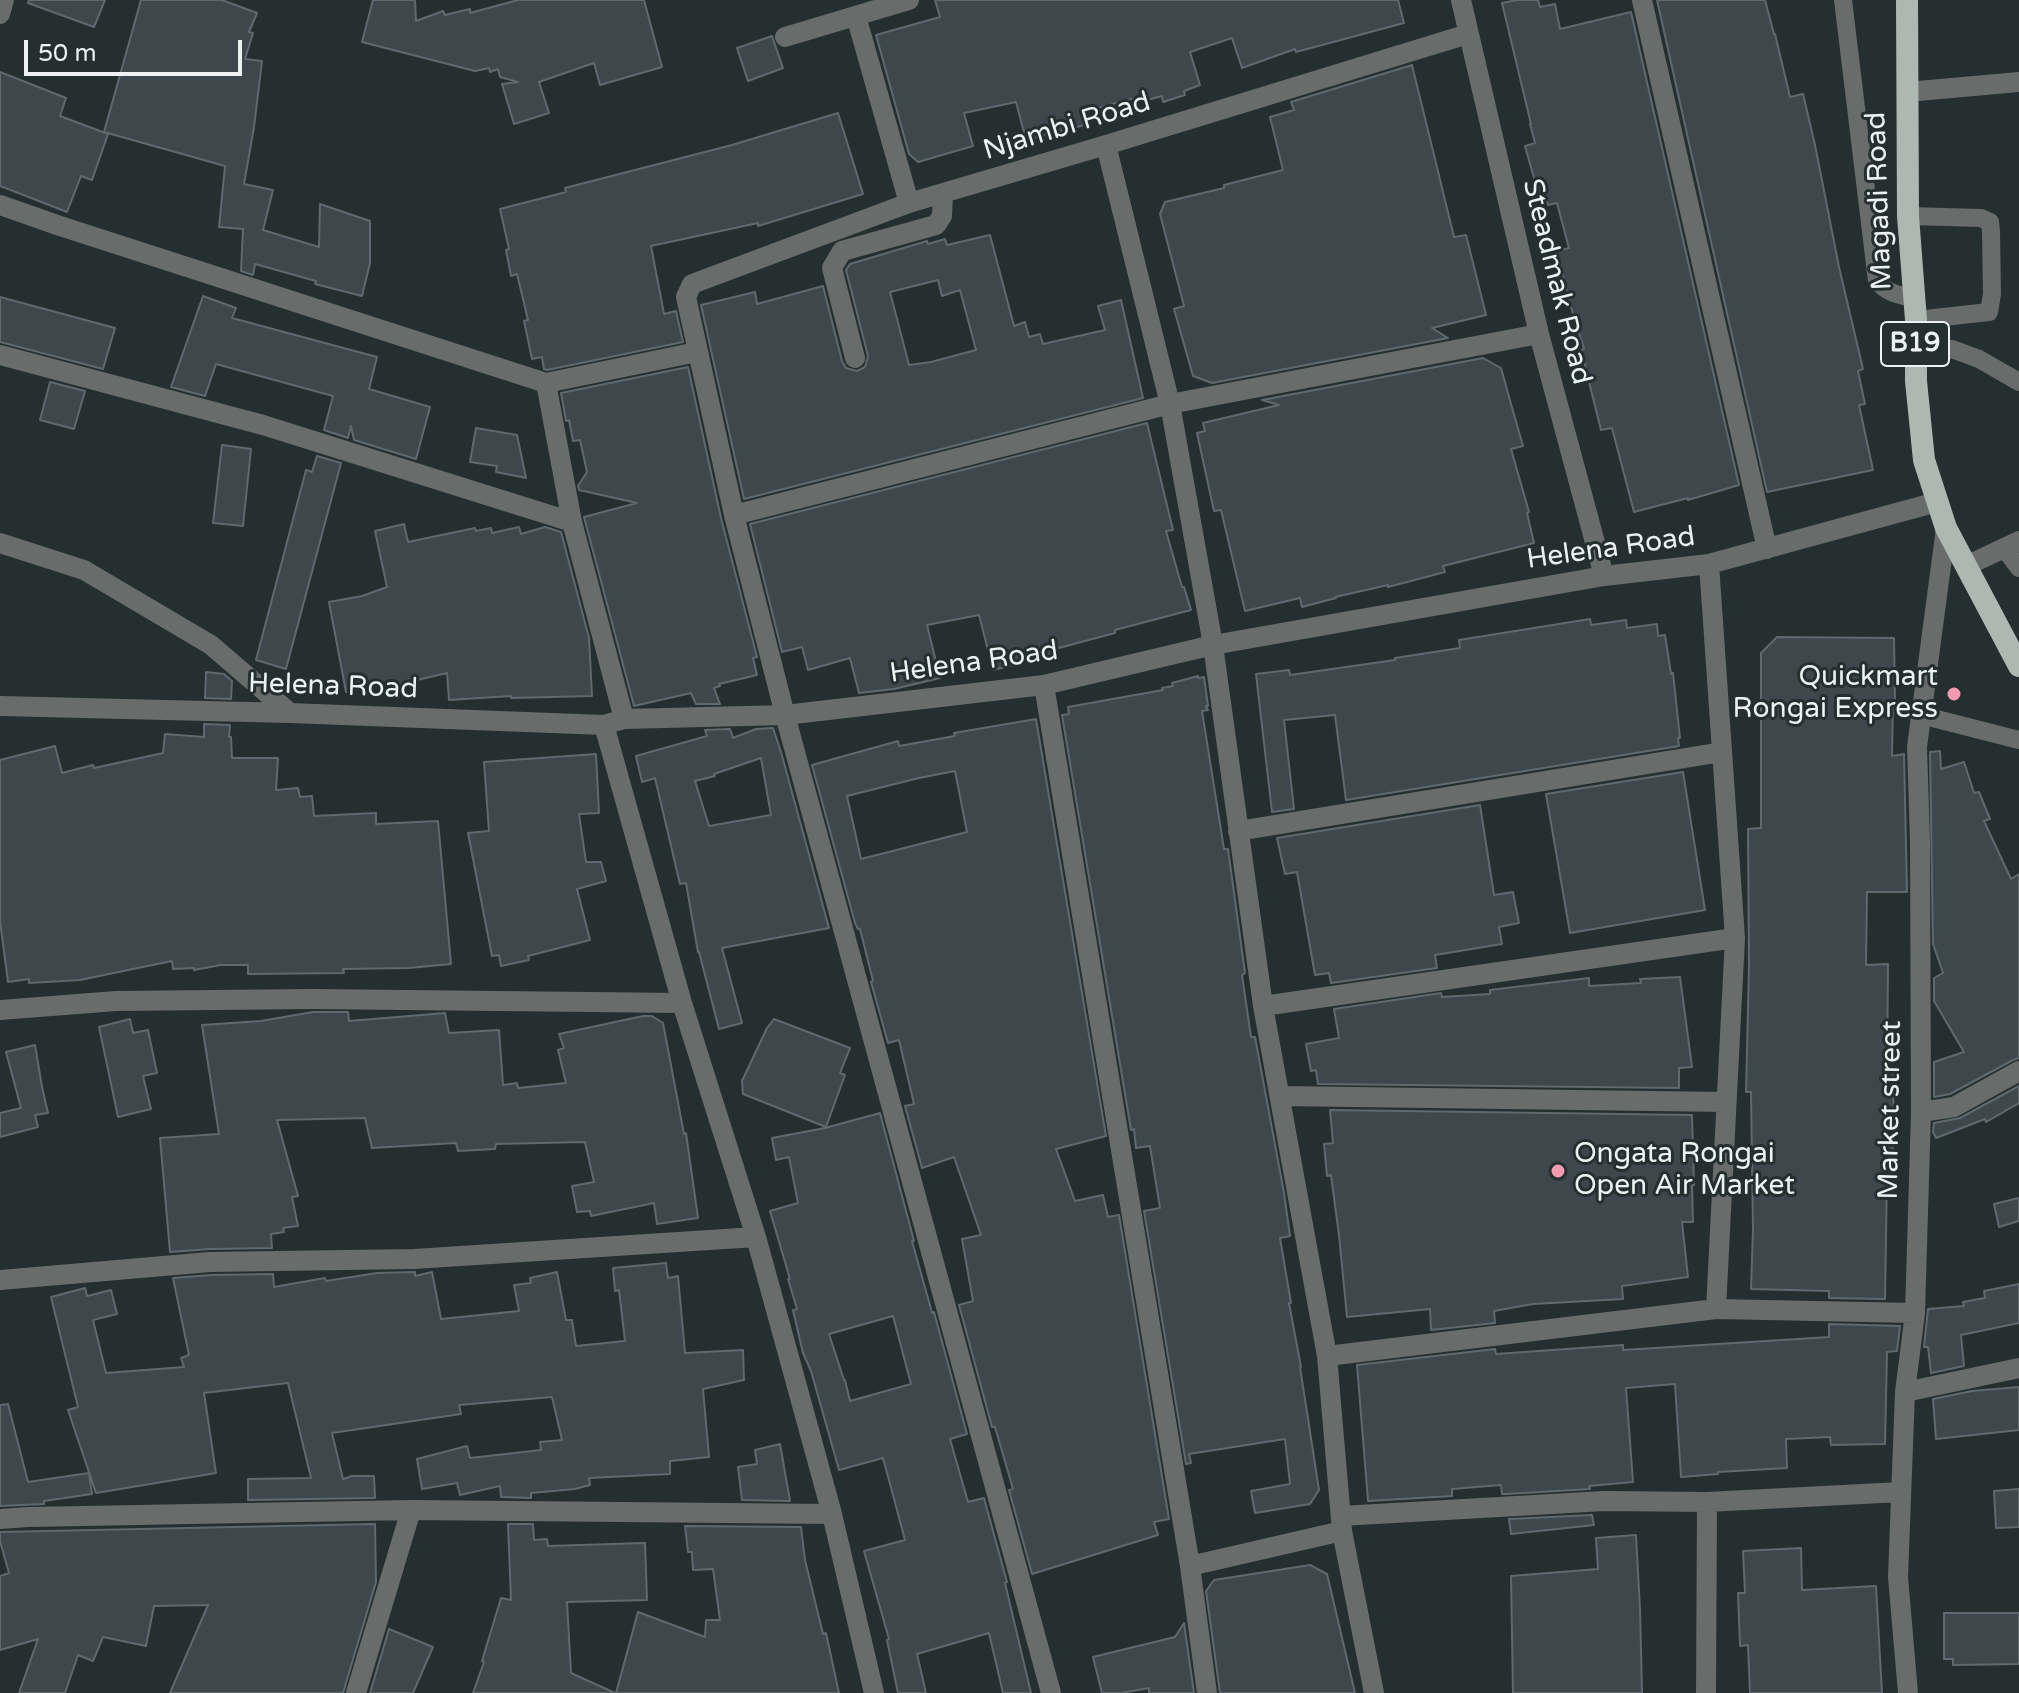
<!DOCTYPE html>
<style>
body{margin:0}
#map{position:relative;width:2019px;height:1693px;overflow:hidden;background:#252f2f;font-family:"Varela Round",sans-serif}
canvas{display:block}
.scale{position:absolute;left:24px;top:40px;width:218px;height:36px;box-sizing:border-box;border:4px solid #ebf2f1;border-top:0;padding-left:10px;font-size:24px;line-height:28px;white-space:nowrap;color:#ebf2f1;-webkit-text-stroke:6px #252f2f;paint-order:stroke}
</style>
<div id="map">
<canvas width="2019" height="1693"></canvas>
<div class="scale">50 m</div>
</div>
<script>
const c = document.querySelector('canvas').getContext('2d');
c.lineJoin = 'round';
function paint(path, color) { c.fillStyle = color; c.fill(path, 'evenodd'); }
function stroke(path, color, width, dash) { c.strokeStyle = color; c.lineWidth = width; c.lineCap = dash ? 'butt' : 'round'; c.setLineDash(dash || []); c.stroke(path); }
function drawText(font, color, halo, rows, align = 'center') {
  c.font = font + ' "Varela Round",sans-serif'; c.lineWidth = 6; c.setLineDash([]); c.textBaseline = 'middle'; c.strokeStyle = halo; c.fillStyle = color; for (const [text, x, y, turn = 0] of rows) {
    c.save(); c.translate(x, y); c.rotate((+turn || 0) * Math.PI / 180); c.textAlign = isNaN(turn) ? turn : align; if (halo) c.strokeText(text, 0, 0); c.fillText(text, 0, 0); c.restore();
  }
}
const building = new Path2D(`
 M29,0H105L94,27L28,3Z
 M141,0H222L257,13L249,32L253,33L245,59L262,61L254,127L244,184L273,190L263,230L319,247L320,204L370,221V263L362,296L315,284L316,281L255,264L253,275L241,271L243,229L219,227L225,166L104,132Z
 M373,0H415L416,21L443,11L445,15L470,9V13L518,0H644L662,67L600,85L594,63L539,82L549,113L514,124L502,84L518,82L500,77L498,69L490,72L489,68L475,71L362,42Z
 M935,0H1398L1404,23L1296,52L1295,49L1242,68L1232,38L1190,52L1200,85L1184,91L1185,95L1163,102L1162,96L1144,101L1143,96L1086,111L1089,124L1026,140L1016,102L964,113L973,146L918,162L909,154L876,35L940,17Z
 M1517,0H1538L1540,7L1555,4L1560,29L1631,12L1739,485L1688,500V498L1634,512L1612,428L1601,430L1581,350L1584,349L1570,304L1557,251L1569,248L1557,203L1548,205L1545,195L1539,196L1525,146L1535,143L1530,124H1531L1502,3Z
 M1657,0H1765L1774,34H1775L1790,97L1803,94L1815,145L1839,267L1863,369L1858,371L1865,404L1859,405L1873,470L1767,492Z
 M772,36L783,68L748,81L737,48Z
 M1412,65L1454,237L1466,235L1486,315L1432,328L1448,338L1212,383L1193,376L1174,309L1184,306L1160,214L1165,202L1224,188V185L1283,170L1270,117L1294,110L1291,102Z
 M0,72L66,98L60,116L108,134L92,180L81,176L67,212L0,186Z
 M838,113L863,194L758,226V223L651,246L664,314L676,311L683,342L547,370L544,369L542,357L532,359L524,321L528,320L517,274L511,276L506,250L509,249L500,209L566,192L565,188L732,145Z
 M990,235L1014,326L1025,322L1029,337L1040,334L1043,344L1105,330L1098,306L1121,300L1143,398L744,499L701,305L755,292L757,304L823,286L842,361L846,368L857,371L865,367L868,356L846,270L850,264L927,241L928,244L945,239L947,245ZM938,280L942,296L960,290L976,350L931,362L909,365L890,292Z
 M203,296L236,308L232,318L377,357L369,389L430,407L416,459L354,440L351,426L348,438L324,430L333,396L216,364L205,396L171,387Z
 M0,297L115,328L103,369L0,342Z
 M1483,358L1501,368L1513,411L1523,446L1511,449L1529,512L1527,513L1534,543L1443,566L1445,572L1388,587V585L1335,597L1336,598L1302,607L1300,598L1245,611L1221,510L1214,511L1197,433L1205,431L1203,423L1279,405L1262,400Z
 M688,367L721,518L757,657L753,658L757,675L719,684L720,686L714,688L720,704H696L691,693L634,706L584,517L637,503L579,490L578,486L587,472L580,440L573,441L569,420L566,421L561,393Z
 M50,382L85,391L74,429L40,420Z
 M1147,423L1173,530L1166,531L1182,587H1184L1191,610L1115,630V633L1055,649L1056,654L993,670L979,615L927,625L940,678L894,689L859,693L850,658L808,670L802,647L782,652L750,524Z
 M476,428L517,435L526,478L496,472L497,466L470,462Z
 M222,445L251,449L243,526L213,523Z
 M317,456L341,463L286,669L256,660L306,470L312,472Z
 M404,524L408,542L475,528L476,531L491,528L492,533L519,527L521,534L545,527L561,532L589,638L592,696L511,698V696L449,700L447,673L383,688V684L346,692L329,602L362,596L387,587L375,531Z
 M1590,619L1591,625L1626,620L1627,628L1657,624L1658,636L1665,635L1671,674L1673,673L1680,738H1678L1679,746L1346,800L1335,715L1284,720L1294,809L1272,812L1256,674L1289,670L1290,675L1395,660V658L1460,648L1459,640Z
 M1777,637L1894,638L1895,700H1893L1892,756L1904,754L1907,892H1867L1866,965L1888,964L1887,1077L1894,1075L1892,1174H1887L1885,1299L1829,1298V1291L1751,1289L1753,1230L1751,1092H1746L1749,967L1748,829L1761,828V653Z
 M206,672L224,674L232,681L231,699L205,698Z
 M1198,676V678L1204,677L1208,706H1206L1208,710L1202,711L1224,849H1228L1245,973L1242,975L1251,1037H1255L1284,1193L1290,1236L1280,1238L1291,1303H1289L1301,1367H1300L1319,1490L1310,1504L1255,1513L1251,1491L1290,1484L1285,1439L1189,1454L1191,1463L1186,1464L1144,1211L1160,1208L1150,1146L1136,1148L1134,1129L1131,1130L1062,715L1069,714L1068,707L1163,690L1162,688L1173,686L1172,683Z
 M1036,719L1106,1136L1056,1149L1075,1201L1103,1195L1108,1217L1119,1215L1169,1519L1154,1522L1158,1535L1032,1574L1009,1490L1013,1489L995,1427H992L959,1305L973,1301L962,1239L981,1235L954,1157L922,1168L905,1106L914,1104L899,1040L888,1043L871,982L873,981L860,929H858L855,923L812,765L898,741L899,746L955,736L954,733ZM955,771L967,832L861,859L847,796L919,778Z
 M204,724L230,725L229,737H231L232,758H278L276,790L298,788L300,797L312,796L314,816L376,813V824L438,821L451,964L409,968L343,969L344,973L248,974V965H221L194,970V968L173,969L172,961L80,980L29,983V979L8,982L0,921V760L55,746L62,773L93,765L94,768L163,753L165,734L204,737Z
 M773,728L781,752L829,928L722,948L742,1023L719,1029L699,952H698L686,883L680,884L655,778L642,782L636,756L707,736L705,730L730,729L733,738L756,729ZM761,758L771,815L709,826L695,781L715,776L714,774Z
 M1940,751L1941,769L1964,762L1974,793L1979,792L1990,819L1984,821L2011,879L2019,874V1058L2013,1060L1950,1094L1934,1097V1062L1964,1052L1934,1001V978L1943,973L1933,944L1930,752Z
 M596,754L599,813L579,814L586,862H601L606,881L577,889L590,940L528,956L529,960L501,966L499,955L492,956L468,833L489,831L484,762Z
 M1683,772L1705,910L1570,933L1546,794Z
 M1480,805L1494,895L1513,892L1519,923L1499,927L1502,944L1435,955L1437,968L1331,983L1329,973L1315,975L1297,872L1285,874L1277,838Z
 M1680,977L1692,1067L1679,1068V1088L1318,1084L1316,1070L1311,1071L1306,1044L1339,1038L1334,1009L1441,993L1442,997L1490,994V990L1589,978V986L1641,983L1640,979Z
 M313,1012H348L349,1021L445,1013L449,1033L499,1030L503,1085L517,1083L518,1088L566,1083L558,1050L564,1048L559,1034L643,1016H652L663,1023L684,1134L686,1133L698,1218L657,1224L654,1203L591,1216L590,1211L577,1212L572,1186L594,1182L585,1142L496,1144L495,1149L458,1151L456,1143L372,1148L365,1118L277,1120L298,1196L292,1197L298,1226L283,1228L284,1232L271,1234L272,1248L210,1249L170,1252L160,1138L219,1134L202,1025L261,1021Z
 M130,1019L133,1033L148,1030L157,1073L143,1076L151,1109L118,1117L99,1027Z
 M774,1019L850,1048L840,1073L845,1075L826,1127L743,1094L742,1081L767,1028Z
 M35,1045L42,1087L48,1113L35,1115L38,1127L0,1137V1113L21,1108L6,1052Z
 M2019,1086V1103L1986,1122L1985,1119L1936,1138L1933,1132L1934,1123L1960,1118Z
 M1330,1110L1692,1115L1694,1185H1692L1693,1222H1682L1688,1277L1622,1286L1623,1299L1533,1304L1494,1311L1495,1323L1431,1330L1430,1309L1347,1317L1339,1235L1331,1175L1327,1176L1324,1144L1333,1143Z
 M880,1113L914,1241H912L931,1309L932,1313L934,1312L967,1434L950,1439L968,1502L984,1498L1007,1582L1005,1583L1031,1693H1003L989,1633L917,1654L926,1693H898L887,1640L889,1639L864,1551L905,1540L883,1458L839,1470L811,1371L803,1353L793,1310L797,1309L788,1279H790L770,1211L798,1203L789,1157L776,1160L772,1138L825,1128ZM893,1316L911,1384L850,1401L845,1380H844L829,1334Z
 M2019,1198V1221L1999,1227L1994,1204Z
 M666,1263L668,1278L678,1276L685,1353L743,1350L744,1380L703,1389L709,1457L670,1461V1474L589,1478L590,1485L575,1489L531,1493V1498L501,1497L500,1486L460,1495L457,1483L422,1489L417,1459L467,1446L470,1458L541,1450L540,1442L562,1440L552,1397L459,1405L461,1414L332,1433L343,1479L352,1476H374L375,1498L248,1500V1479L311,1478L288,1383L204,1393L216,1473L96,1493L68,1410L78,1407L51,1297L85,1288L87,1296L111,1290L117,1314L93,1320L106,1373L184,1367L181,1358L189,1355L173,1278L211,1275L273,1274L274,1287L325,1278L326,1281L377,1273L415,1272V1276L432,1272L441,1319L519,1311L514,1285L531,1283L530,1278L557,1272L566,1320H572L576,1346L625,1341L619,1290L615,1291L613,1268Z
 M2019,1284V1323L1961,1335L1964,1366L1931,1373L1928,1347H1924L1928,1309L1964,1306L1963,1302L1985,1298L1984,1291Z
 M1829,1324L1900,1326L1897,1351L1887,1352L1885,1444L1831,1445L1830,1437L1786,1439L1787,1468L1718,1472V1474L1681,1477L1675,1384L1626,1388L1633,1482L1589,1486L1590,1489L1507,1494H1502L1501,1485L1452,1489V1496L1368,1501L1357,1365L1495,1349L1496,1354L1623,1345V1350L1829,1337Z
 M2019,1387V1430L1936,1439L1933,1399L1972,1391Z
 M8,1404L28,1482L89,1473L92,1494L44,1501V1504L0,1506V1405Z
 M780,1444L790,1501L742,1500L738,1467L757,1464L755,1450Z
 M2019,1489V1527L1996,1528L1994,1491Z
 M1592,1515L1594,1525L1511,1534L1509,1519Z
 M375,1524L376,1582L343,1693H170L208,1605L154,1606L146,1646L103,1637L93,1661L78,1655L65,1693H19L38,1639L0,1650V1576L9,1573L0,1541V1532Z
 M508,1524H533L534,1540L547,1539L548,1546L645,1543L647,1600L567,1602L571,1673L615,1693H473L484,1662L482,1661L501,1598L511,1600Z
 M685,1526L801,1527L805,1560L823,1634L826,1633L839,1693H616L638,1612L705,1637L706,1620H720L713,1569L693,1570L692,1552H688Z
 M1636,1535L1640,1609L1642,1693H1513L1511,1576L1598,1569L1596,1538Z
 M1801,1548L1802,1590L1876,1586L1882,1693H1750L1748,1645L1740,1646L1738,1593H1745L1743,1551Z
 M1310,1565L1327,1574L1355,1693H1220L1206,1591L1214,1580Z
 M1944,1613H2019V1664L1953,1665V1659H1944Z
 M1184,1623L1194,1693H1149V1688L1121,1693H1102L1093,1657L1175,1637Z
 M389,1629L433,1647L413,1693H370Z`);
const service = new Path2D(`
 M1843,0L1877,281C1887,293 1898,295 1913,298
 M1908,216L1981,218L1990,222L1991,232L1992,294L1989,312L1916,320
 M1915,354L1952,349L1979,359L2019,382
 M2004,548L2019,568
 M1921,715L2019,740`);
const minor = new Path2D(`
 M1461,0L1539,334L1604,576
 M1642,0L1767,549
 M0,14L4,0
 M856,16L909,203
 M785,37L909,0
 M1907,92L2019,82
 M1106,145L1170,404L1213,645L1263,1006L1327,1356L1342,1531L1374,1693
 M0,205L57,225L546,383L572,522L624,719
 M0,355L263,425L572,522
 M855,358L832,268L842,251L936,225L942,216L943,194
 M546,383L697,352
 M734,515L1170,404L1539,334
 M0,543L84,570L211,645L290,713
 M1709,564L1735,938L1716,1309
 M1044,685L1190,1566L1207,1693
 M0,706L290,713L604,725L624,719L785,715L1044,685L1213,645L1604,576L1709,564L1937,502
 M604,725L682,1003L756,1237L832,1514L874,1693
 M1238,831L1722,752
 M1263,1006L1735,938
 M0,1010L116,1001L313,999L682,1003
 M1280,1096L1726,1102
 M1921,1112L1954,1107L2019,1071
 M0,1280L210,1262L414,1259L756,1237
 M1327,1356L1716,1309L1915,1313
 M1905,1392L2019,1368
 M1341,1516L1604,1501L1707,1502L1901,1492
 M0,1519L28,1517L411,1510L832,1514
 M1190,1566L1342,1531
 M356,1693L411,1510
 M1051,1693L785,715L734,515L686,297L692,284L909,203L1106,145L1468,34
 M1706,1693L1707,1502
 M1908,1693L1898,1577L1905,1392L1915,1313L1921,1112L1920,841L1917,747L1946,528`);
const tertiary = new Path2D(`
 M1966,566L2019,541`);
const trunk = new Path2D(`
 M1907,0L1908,216L1916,320V381L1924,460L1946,528L2019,666`);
const markers = [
 [1954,694,8,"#f19ab2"],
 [1558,1171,8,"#f19ab2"]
];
const shields = [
 [1915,344,68]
];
const shieldNames = [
 ["B19",1915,344]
];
const streetNames = [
 ["Njambi Road",1067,127,-17],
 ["Magadi Road",1880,201,-92],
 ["Steadmak Road",1556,282,76],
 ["Helena Road",1611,549,-8],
 ["Helena Road",974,663,-8],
 ["Helena Road",333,687,2],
 ["Market street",1891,1110,-89]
];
const poiNames = [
 ["Quickmart",1938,678],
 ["Rongai Express",1938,710],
 ["Ongata Rongai",1574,1155,"left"],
 ["Open Air Market",1574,1187,"left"]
];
paint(building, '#3e474b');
stroke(building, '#5f696e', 2);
stroke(service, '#686c6a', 18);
stroke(minor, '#686c6a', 20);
stroke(tertiary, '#686c6a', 20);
stroke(trunk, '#aeb8b2', 22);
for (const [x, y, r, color] of markers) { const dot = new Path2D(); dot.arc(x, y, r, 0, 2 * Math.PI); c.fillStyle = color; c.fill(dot); stroke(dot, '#252f2f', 3); }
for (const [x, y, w] of shields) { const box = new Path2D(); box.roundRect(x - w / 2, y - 22, w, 44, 6); c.fillStyle = '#252f2f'; c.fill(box); stroke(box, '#ebf2f1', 2); }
drawText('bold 26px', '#ebf2f1', null, shieldNames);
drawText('28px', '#ebf2f1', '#252f2f', streetNames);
drawText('28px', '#ebf2f1', '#252f2f', poiNames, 'right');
</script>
